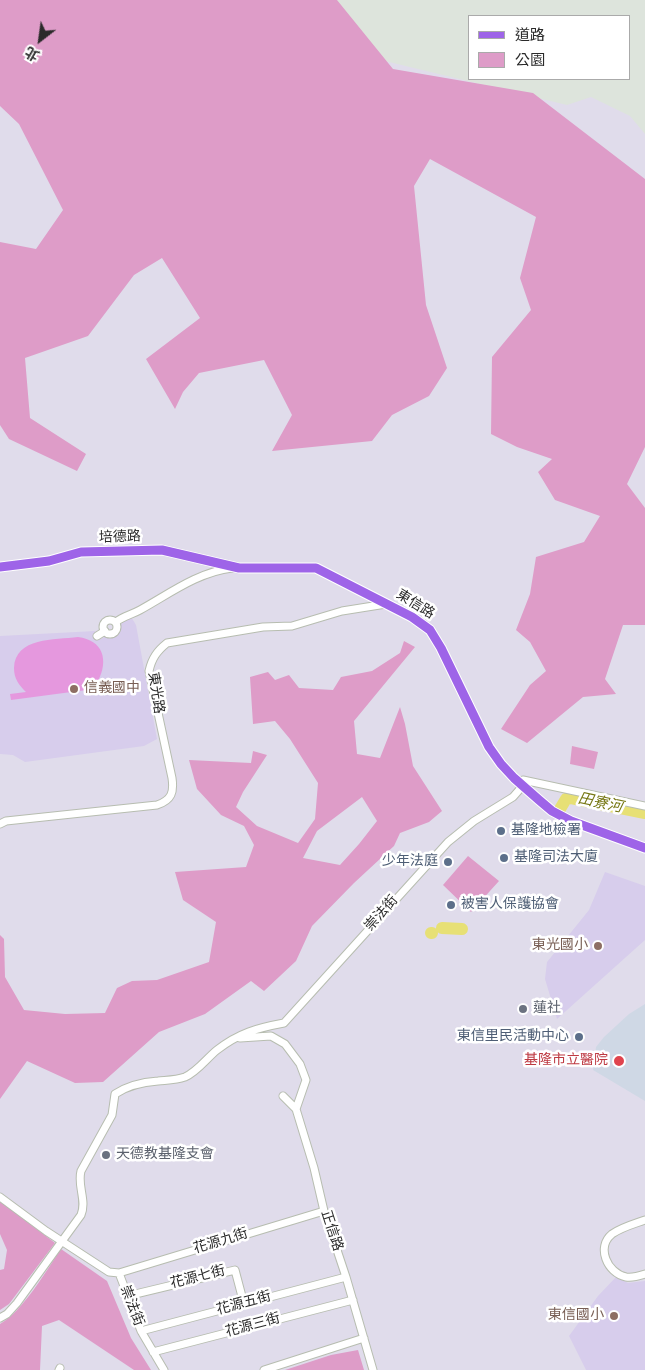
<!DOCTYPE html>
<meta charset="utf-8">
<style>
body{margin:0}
#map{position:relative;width:645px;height:1370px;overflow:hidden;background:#e0dceb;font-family:"Source Sans 3","Noto Sans TC",sans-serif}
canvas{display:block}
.legend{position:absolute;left:468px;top:15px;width:162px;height:65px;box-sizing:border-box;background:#fff;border:1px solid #aaa;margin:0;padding:6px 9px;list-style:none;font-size:15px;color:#2a2a2a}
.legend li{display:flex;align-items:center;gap:10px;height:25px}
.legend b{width:25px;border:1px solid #aaa}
.north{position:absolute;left:15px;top:15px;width:50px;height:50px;-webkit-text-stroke:4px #fff;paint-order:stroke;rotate:210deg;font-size:14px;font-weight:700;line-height:20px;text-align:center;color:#2a2a2a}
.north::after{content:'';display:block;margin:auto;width:18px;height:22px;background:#2a2a2a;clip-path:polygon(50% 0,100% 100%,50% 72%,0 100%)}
</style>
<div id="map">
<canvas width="645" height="1370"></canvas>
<ul class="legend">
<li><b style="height:6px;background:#9e64e8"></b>道路</li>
<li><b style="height:14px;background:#de9cc8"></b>公園</li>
</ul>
<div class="north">北</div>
</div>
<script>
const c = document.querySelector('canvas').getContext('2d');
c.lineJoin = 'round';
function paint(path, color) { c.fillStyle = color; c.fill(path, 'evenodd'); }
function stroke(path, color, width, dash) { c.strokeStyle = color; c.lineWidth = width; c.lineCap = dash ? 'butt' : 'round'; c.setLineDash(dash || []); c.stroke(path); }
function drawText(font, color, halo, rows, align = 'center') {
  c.font = font + ' "Source Sans 3","Noto Sans TC",sans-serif'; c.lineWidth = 5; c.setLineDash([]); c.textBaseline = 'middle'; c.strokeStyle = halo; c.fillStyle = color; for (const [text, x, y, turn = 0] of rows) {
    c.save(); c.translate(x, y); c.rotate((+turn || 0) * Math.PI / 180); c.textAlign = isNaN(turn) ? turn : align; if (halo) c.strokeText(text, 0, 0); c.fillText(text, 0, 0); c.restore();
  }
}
const industrial = new Path2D(`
 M311,0H645V134L630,116L591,97L567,105L356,54ZM469,16H629V79H469Z`);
const education = new Path2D(`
 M130,615L136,625L157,739L144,746L25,762L13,755L0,754V636L95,631L101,639L104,637L116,634L124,619Z
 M605,872L645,886V940L557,1019L545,979L547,962L589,910Z
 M616,1277L628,1283L645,1281V1370H586L569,1336L598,1296Z`);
const medical = new Path2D(`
 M645,1004V1101L593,1070L596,1047L604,1037L629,1014Z`);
const green = new Path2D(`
 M0,0H337L393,69L533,93L645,179V447L627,484L645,508V625H623L605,679L616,694L583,697L527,743L501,729L530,685L546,671L530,642L516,630L530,594L536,557L584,542L600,516L555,500L538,472L552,459L517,447L491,434L492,357L531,310L520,278L536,217L430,159L414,186L426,305L447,368L429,396L392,415L372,441L272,451L292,415L264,360L199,373L183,392L175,409L146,359L200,318L162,258L134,275L88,336L25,358L30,418L86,454L77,471L9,439L0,425V242L36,249L63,210L19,124L0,106Z
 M404,641L415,647L354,721L357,754L380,758L400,707L405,724L413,766L442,811L429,822L400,833L394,846L354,883L312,926L296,961L264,991L251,981L205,1014L159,1032L103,1082L75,1083L27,1061L0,1099V935L4,939L5,977L24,1010L65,1014L105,1013L117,988L132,981L157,980L209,962L216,922L183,900L175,872L246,867L254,845L244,826L221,815L197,789L189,760L251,763L253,751L267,755L243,792L236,807L257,826L298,843L315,819L318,783L290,739L275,721L253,724L250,677L268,672L275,680L289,675L299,688L333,690L341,677L372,671L400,653ZM362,797L377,821L359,844L340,865L303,858L317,831Z
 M572,746L598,752L594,769L570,764Z
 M468,856L499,881L471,912L443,885Z
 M0,1201L55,1243L9,1304L0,1310V1270L4,1269L7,1250L0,1234Z
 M61,1249L107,1281L131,1338L151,1370H134L59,1320L42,1326L40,1370H0V1324C23,1311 46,1271 61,1249Z
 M358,1350L364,1370H285L331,1355Z`);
const pitch = new Path2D(`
 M78,637C103,640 109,660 98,681L108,680L109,687L11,700L10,694L26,692C19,685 14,679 14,668C15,637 55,640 78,637Z`);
const river = new Path2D(`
 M560,809L566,799L571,798L645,813
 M442,928L462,929
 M431,933H432`);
const minor = new Path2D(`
 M103 627a7 7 0 1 1 14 0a7 7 0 1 1-14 0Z
 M116,622C123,616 131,615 140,610C169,594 198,572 232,568
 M97,636L105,631
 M523,780L645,806
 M0,824L6,821L157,805C172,800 174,792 172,778L149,671C152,658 157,651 167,643L263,627L292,626L342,611L386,604
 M240,1038L271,1036L285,1044L300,1064L306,1080L296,1109
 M283,1096L296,1109L314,1168L324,1211L346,1277L373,1370
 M0,1197L46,1231L109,1272L119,1273L324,1211
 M645,1220C634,1224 622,1227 612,1234C596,1247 607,1273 626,1277C632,1278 639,1276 645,1274
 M119,1273L141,1331L164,1370
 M127,1296L235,1270L244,1304
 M0,1318L7,1314L17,1303L81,1215C87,1200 77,1186 81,1171L112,1115L115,1094C127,1086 144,1082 158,1081C168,1080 176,1080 185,1077C197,1072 207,1058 217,1050C239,1033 257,1028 284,1023L448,842L474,821L513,797L527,781
 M141,1331L346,1277
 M153,1352L353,1300
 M59,1370L60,1368
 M264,1370L364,1338`);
const major = new Path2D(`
 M0,567L49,561L81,552L162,550L239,568H316L412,617L430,630L441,648L489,747L501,764L514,778L539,800L552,811L571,821L645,848`);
const markers = [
 [74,689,5,"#8d6e63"],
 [501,831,5,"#5c6f8a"],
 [504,858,5,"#5c6f8a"],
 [448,862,5,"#5c6f8a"],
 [451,905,5,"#5c6f8a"],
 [598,946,5,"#8d6e63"],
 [523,1009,5,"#6b7280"],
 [579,1037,5,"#5c6f8a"],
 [619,1061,6,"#e0444e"],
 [106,1155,5,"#6b7280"],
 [614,1316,5,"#8d6e63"]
];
const streetNames = [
 ["培德路",120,538,-2],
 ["東信路",415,605,32],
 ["東光路",155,693,81],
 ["崇法街",382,914,-49],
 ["正信路",331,1231,72],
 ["花源九街",221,1242,-17],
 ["花源七街",198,1278,-14],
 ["花源五街",244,1304,-15],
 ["崇法街",131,1306,69],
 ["花源三街",253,1326,-15]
];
const educationNames = [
 ["信義國中",84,689,"left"],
 ["東光國小",588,946],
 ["東信國小",604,1316]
];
const serviceNames = [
 ["基隆地檢署",511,831],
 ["基隆司法大廈",514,858],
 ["少年法庭",438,862,"right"],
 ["被害人保護協會",461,905],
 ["東信里民活動中心",569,1037,"right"]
];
const worshipNames = [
 ["蓮社",533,1009],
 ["天德教基隆支會",116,1155]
];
const healthNames = [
 ["基隆市立醫院",608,1061]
];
const waterNames = [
 ["田寮河",600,804,12]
];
paint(industrial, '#dde4dc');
paint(education, '#d7cdec');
paint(medical, '#cfd8e5');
paint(green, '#de9cc8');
paint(pitch, '#e598de');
stroke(river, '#e7e075', 12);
stroke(minor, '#b7bdb0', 9);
stroke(major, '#fff', 11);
stroke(minor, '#fff', 7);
stroke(major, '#9e64e8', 9);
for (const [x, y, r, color] of markers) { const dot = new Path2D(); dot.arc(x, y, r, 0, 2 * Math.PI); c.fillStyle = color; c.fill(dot); stroke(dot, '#fff', 2); }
drawText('14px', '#2a2a2a', '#fff', streetNames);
drawText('14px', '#785e54', '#fff', educationNames, 'right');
drawText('14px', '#4e5e75', '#fff', serviceNames, 'left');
drawText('14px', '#5b616d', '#fff', worshipNames, 'left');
drawText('14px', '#be3a42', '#fff', healthNames, 'right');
drawText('italic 15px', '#777814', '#fff', waterNames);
</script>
